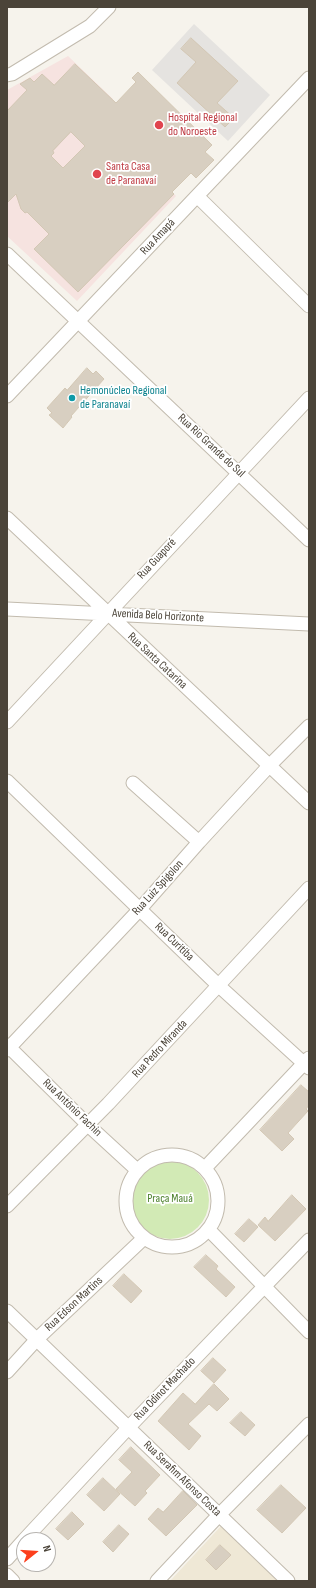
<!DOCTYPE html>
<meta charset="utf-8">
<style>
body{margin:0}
#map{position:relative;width:316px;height:1588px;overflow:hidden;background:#f6f3ec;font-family:"Sofia Sans Condensed",sans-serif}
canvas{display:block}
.frame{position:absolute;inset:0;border:8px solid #4b4439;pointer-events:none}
.north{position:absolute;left:16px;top:1532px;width:40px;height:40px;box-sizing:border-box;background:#fff;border:1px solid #b7b4b0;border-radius:50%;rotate:73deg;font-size:11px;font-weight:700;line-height:16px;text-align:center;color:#4b4439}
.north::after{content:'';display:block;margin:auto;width:14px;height:18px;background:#fc3f1d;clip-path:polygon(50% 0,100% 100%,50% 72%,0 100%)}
</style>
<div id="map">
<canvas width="316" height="1588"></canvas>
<div class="frame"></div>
<div class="north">N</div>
</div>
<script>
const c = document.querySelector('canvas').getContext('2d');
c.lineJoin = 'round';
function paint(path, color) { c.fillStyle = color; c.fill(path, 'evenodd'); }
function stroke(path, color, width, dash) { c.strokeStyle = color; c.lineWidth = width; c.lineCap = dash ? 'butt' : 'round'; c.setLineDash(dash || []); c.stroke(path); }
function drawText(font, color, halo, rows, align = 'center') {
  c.font = font + ' "Sofia Sans Condensed",sans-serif'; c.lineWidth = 3.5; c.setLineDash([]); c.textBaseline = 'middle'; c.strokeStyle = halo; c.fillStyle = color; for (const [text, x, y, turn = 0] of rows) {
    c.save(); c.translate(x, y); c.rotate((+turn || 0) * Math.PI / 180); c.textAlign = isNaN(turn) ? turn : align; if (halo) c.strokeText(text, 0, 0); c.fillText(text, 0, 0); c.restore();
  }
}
const education = new Path2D(`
 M221,1526L278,1581H170Z`);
const medical = new Path2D(`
 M68,56L113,99L95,117L176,196L77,301L7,236V90Z`);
const green = new Path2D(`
 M131 1200a39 39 0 1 1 78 0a39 39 0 1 1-78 0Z`);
const parking = new Path2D(`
 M194,24L270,95L228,141L152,70Z`);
const building = new Path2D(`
 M191,38L238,81L217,103L234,118L225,127L177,83L196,62L181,49Z
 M75,64L116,103L136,82L132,78L138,72L212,145L205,152L214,160L196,178L191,173L172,192L174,194L78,292L34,249L49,234L27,212L25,213L21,209L16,194L7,203V111L27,90L20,84L30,78L34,82L42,74L54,85ZM71,132L85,146L63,168L51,156L54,153L53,151Z
 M87,368L93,374L96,371L104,379L71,416L72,417L63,428L49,415L52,413L47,408L65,388L67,390Z
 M301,1085L309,1092V1105L306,1109L308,1111L288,1133L294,1139L282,1151L260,1130Z
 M292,1195L306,1209L275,1241L258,1225L265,1217L268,1221Z
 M249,1219L258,1227L244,1242L235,1234Z
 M206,1255L218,1266L216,1269L235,1287L226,1297L194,1267Z
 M124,1274L142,1291L131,1303L113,1286Z
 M213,1358L226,1370L214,1383L201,1371Z
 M214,1384L229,1399L217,1411L209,1404L188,1424L201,1436L189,1450L158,1421L183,1393L195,1404Z
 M241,1412L255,1425L245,1436L230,1423Z
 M131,1447L160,1475L145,1491L147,1493L135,1506L116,1489L132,1472L119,1460Z
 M103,1478L120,1494L104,1511L87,1495Z
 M281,1485L306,1508L282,1533L257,1510Z
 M183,1491L197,1505L166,1536L148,1519L158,1508L163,1512Z
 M72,1512L84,1524L68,1540L56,1529Z
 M119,1525L129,1534L113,1552L103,1542Z
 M220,1545L231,1555L216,1570L206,1560Z`);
const minor = new Path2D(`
 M7,75L12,74L90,26L109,7
 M197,196L309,306
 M7,254L309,540
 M7,396L309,78
 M7,518L309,803
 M7,609L309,624
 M7,722L309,398
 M7,781L219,986L309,1068
 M133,783L199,842
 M7,1045L88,1125L137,1170
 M7,1050L140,909L199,842L269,766L309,726
 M126 1201a46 46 0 1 1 92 0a46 46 0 1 1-92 0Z
 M205,1168L309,1058
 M7,1206L108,1104L309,888
 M209,1230L309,1332
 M7,1311L288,1581
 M7,1372L37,1339L144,1238
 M24,1540L129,1427L309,1240
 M7,1559L24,1540
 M7,1575L13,1581
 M157,1581L219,1515L309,1424`);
const markers = [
 [159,125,5,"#e0444e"],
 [97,174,5,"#e0444e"],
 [72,398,4,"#0f9aa8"]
];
const healthNames = [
 ["Hospital Regional",168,118],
 ["do Noroeste",168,132],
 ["Santa Casa",106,167],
 ["de Paranavaí",106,181]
];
const streetNames = [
 ["Rua Amapá",158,237,-47],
 ["Rua Rio Grande do Sul",211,446,43],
 ["Rua Guaporé",157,559,-47],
 ["Avenida Belo Horizonte",158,616,3],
 ["Rua Santa Catarina",157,661,43],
 ["Rua Luiz Spigolon",158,888,-48],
 ["Rua Curitiba",174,942,44],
 ["Rua Pedro Miranda",160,1049,-47],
 ["Rua Antônio Fachin",72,1108,44],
 ["Rua Edson Martins",74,1304,-43],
 ["Rua Odinot Machado",165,1389,-46],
 ["Rua Serafim Afonso Costa",182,1479,44]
];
const cultureNames = [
 ["Hemonúcleo Regional",80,391],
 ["de Paranavaí",80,405]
];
const parkNames = [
 ["Praça Mauá",170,1199]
];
paint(education, '#efe8d6');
paint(medical, '#f6e3e0');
paint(green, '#d2eab5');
paint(parking, '#e5e3e0');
paint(building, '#d8cfc1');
stroke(building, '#d3c7b4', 1);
stroke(minor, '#c2bbae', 15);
stroke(minor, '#fff', 13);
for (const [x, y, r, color] of markers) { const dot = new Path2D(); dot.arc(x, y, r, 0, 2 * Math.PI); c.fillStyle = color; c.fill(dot); stroke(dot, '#fff', 1.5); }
drawText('12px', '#be3a42', '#fff', healthNames, 'left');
drawText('12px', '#4b4439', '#fff', streetNames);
drawText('12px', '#0d838f', '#fff', cultureNames, 'left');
drawText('12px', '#4a7f2a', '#fff', parkNames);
</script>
